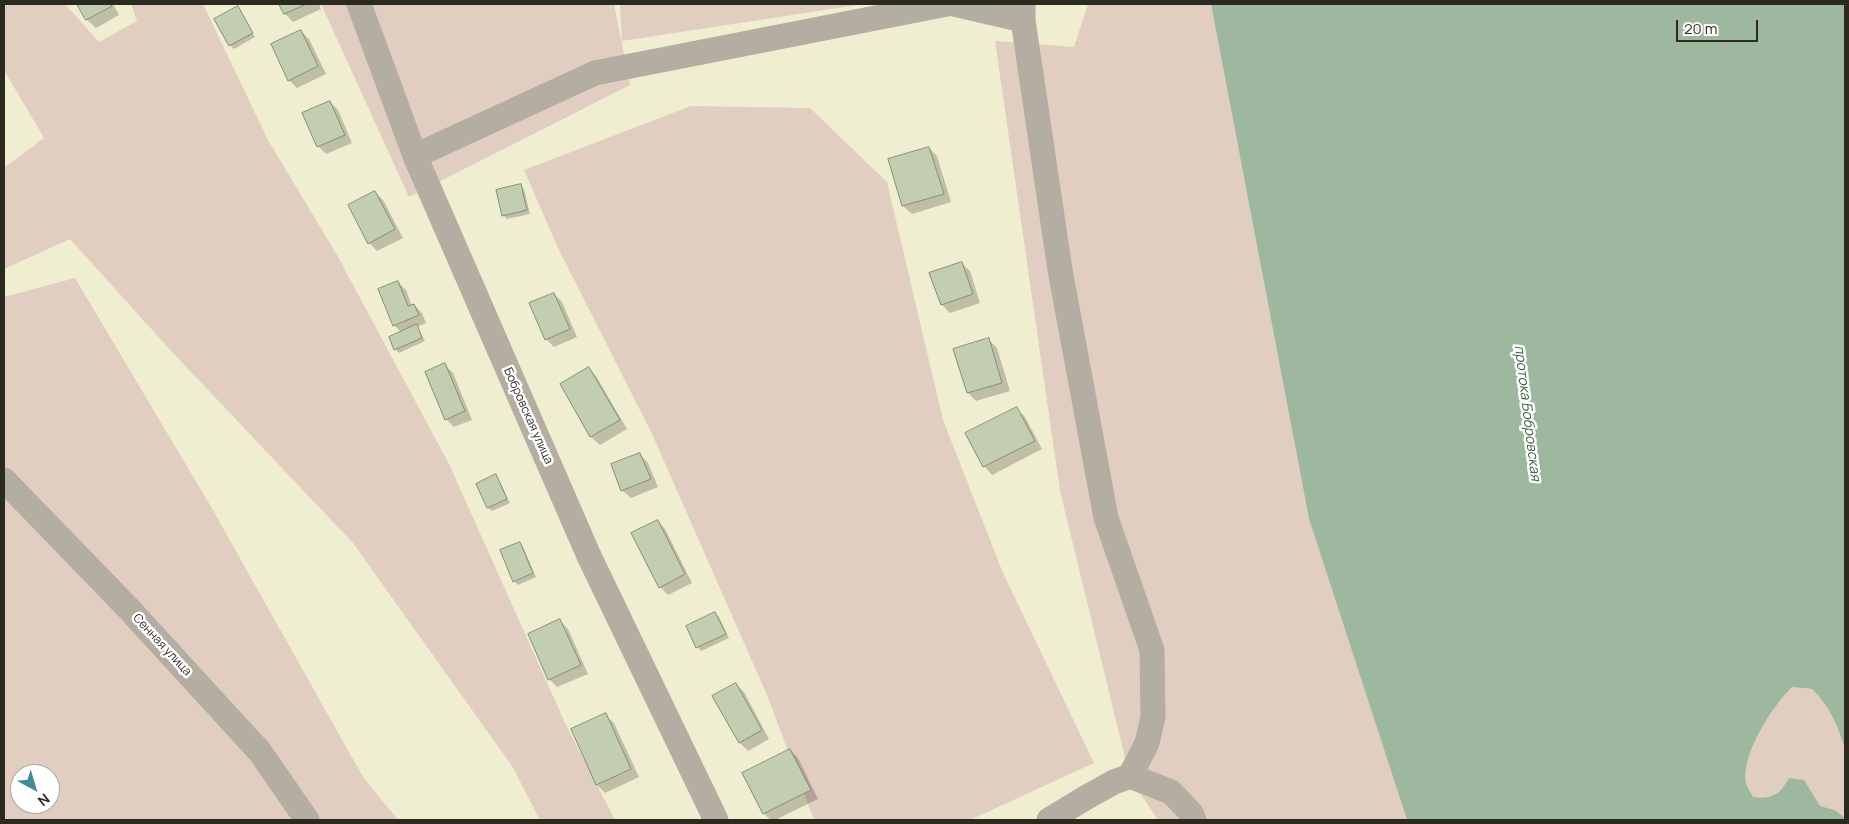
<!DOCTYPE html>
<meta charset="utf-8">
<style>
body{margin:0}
#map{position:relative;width:1849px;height:824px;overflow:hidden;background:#f0eed0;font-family:Manrope,sans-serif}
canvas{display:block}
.frame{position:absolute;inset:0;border:5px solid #2b2a1f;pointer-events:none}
.north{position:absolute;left:10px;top:764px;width:50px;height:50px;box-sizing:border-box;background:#fff;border:1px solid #aaaaa5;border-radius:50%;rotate:141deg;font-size:14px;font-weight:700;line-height:20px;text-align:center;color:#2b2a1f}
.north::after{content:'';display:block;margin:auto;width:18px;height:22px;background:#468a97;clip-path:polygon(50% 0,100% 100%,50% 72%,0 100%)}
.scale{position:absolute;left:1676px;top:20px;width:82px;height:22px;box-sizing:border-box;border:2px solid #2b2a1f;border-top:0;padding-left:6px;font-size:15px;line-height:18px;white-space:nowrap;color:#2b2a1f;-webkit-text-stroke:4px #fff;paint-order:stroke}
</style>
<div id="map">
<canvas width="1849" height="824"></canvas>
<div class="frame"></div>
<div class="north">N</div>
<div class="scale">20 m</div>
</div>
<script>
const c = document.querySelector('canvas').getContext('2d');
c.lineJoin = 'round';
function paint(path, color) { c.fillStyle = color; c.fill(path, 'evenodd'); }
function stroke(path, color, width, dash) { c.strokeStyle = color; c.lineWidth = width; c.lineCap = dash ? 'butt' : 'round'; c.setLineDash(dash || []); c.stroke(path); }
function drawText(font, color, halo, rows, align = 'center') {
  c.font = font + ' Manrope,sans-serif'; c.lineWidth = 5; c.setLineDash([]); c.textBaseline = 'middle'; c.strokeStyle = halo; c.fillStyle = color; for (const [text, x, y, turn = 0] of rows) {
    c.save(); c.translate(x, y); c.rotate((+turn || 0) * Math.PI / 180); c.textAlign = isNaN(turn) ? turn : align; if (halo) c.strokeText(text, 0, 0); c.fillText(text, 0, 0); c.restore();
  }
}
const green = new Path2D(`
 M4,4H65L99,42L137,21L131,4H203L268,140L337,255L449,464L566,725L615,820H540L512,766L353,543L173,353L70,239L4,269V168L44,138L4,70Z
 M321,4H614L630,85L409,197Z
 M620,4H864L622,41Z
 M1088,4H1211L1309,519L1407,820H1158L1130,778L1060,491L995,41L1074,47Z
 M691,106L810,108L887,182L943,420L1003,573L1094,763L970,820H814L767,695L652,434L558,248L524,170Z
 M75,278L210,505L363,777L398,820H4V297ZM20,774H50V804H20Z
 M1792,687L1812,689L1822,699L1838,724L1845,749V818L1835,810L1820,806L1789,778C1779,795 1773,799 1753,797C1751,792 1747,787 1746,783C1741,754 1773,707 1792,687Z`);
const water = new Path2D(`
 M1211,4H1845V749C1838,726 1830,706 1812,689L1792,687C1773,706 1741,754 1746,783C1747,787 1751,792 1753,797C1773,799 1779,795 1789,778L1804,780L1820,806L1835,810L1845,818V820H1407L1309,519Z`);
const shadow = new Path2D(`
 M79,4H113L119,15L96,28L87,20Z
 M280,4H319L321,9L293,22L285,14Z
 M237,7L255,37L234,49L230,45Z
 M301,31L309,39L326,74L297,88L289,80Z
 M330,102L338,110L352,143L326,154L318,146Z
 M929,148L937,156L951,202L912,214L903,206Z
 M520,185L524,189L530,214L507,219L503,215Z
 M375,192L383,200L403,238L377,251L369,243Z
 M961,263L970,271L980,303L950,313L942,305Z
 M398,282L406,290L412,306L414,305L422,313L426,323L417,327L425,341L399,353L395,349L401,332L394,325Z
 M554,294L562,302L577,337L554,347L546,339Z
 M989,340L997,348L1010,391L976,401L968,393L955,350Z
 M445,365L453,373L472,420L454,427L446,419Z
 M588,368L596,376L627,429L600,445L591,437L561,384Z
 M1017,409L1025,417L1042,449L992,475L984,466Z
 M640,455L648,463L658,487L631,498L622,490Z
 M496,476L499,480L510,503L492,511L488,508L477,484Z
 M657,521L665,529L692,583L668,595L660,587Z
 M520,543L523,547L536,577L518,585L514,581Z
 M715,613L719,617L729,638L701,651L698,647L688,626Z
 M560,621L568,629L588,674L557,687L549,679Z
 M736,684L744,692L769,739L748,751L740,743L714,696Z
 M605,715L614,723L639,777L605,793L597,785L572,730Z
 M790,750L798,758L818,799L775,820H771L764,814L744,773Z`);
const building = new Path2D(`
 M77,4H111L112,6L86,20Z
 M279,4H307L284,14Z
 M238,6L253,33L229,46L214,19Z
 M301,30L318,66L288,81L271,44Z
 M330,101L345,135L317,147L302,113Z
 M929,147L944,194L902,206L888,159Z
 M521,184L527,210L502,216L496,190Z
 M375,191L395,229L368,244L348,205Z
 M962,262L973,294L941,305L929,273Z
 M398,281L408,306L414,304L419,315L393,326L378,289Z
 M554,293L570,329L545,340L529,303Z
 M417,324L422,338L394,350L389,337Z
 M989,338L1002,383L967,393L953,349Z
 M445,363L465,411L445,420L425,372Z
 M589,367L620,420L590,437L560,384Z
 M1017,407L1035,441L983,467L965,433Z
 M640,453L651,479L621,491L611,464Z
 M496,474L507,499L487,508L476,484Z
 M658,520L685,574L659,588L631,533Z
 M520,542L533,573L513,582L500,550Z
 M715,612L726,634L696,648L686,626Z
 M560,619L581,665L548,680L528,634Z
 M736,683L762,730L739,743L712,696Z
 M606,713L631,769L596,785L571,729Z
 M790,749L811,790L763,814L742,773Z`);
const minor = new Path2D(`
 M359,4L415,156L589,556L716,820
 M954,4L1023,20
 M1023,4V20L1060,270L1106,518L1152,650L1153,717L1147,743L1130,776L1171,792L1191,813L1194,820
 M415,156L595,73L947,4
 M4,480L129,609L260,752L307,820
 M1049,820L1087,797L1114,782L1130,776`);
const streetNames = [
 ["Бобровская улица",528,416,66],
 ["Сенная улица",162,645,47]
];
const waterNames = [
 ["протока Бобровская",1527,413,83]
];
paint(green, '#e1cec0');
paint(water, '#9db89e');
paint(shadow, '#0003');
paint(building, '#c2cdb1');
stroke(building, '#848e75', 1);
stroke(minor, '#b4ada2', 25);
drawText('12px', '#2b2a1f', '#fff', streetNames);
drawText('italic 14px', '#3a633e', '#fff', waterNames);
</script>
